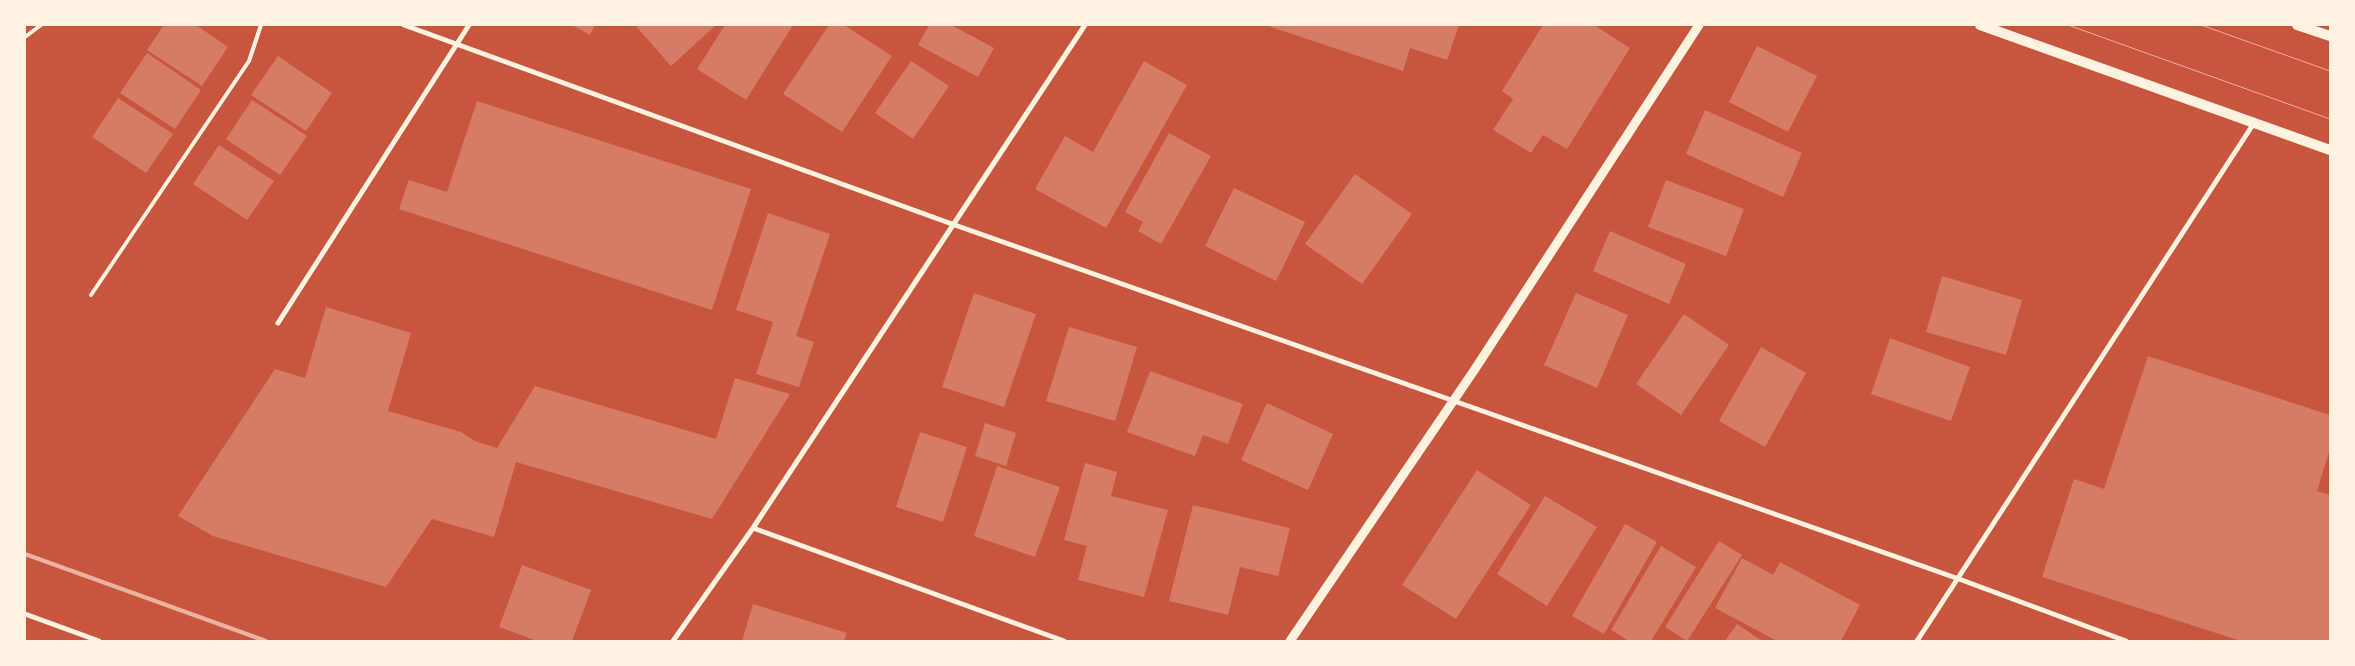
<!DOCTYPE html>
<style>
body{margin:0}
#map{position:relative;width:2355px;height:666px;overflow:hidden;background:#c8553d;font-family:Roboto,sans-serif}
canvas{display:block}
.frame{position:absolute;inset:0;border:26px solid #fff3e0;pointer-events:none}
</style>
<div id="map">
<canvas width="2355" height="666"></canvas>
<div class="frame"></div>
</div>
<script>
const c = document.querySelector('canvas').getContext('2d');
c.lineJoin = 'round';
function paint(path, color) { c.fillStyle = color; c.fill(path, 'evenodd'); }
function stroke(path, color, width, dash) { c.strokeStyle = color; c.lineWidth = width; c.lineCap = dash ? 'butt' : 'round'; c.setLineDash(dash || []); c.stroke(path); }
const building = new Path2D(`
 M164,25H196L228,47L202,86L147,50Z
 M572,25H595L590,35Z
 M635,25H716L671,66Z
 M725,25H793L746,100L697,69Z
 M829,25H844L892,56L842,132L783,94Z
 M929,25H951L994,48L978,77L918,45Z
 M1265,25H1459L1447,60L1410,48L1403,71Z
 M1543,25H1594L1630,48L1567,149L1543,135L1531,153L1493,130L1513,99L1502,91Z
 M1757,46L1817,76L1788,132L1729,102Z
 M147,53L201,90L175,129L120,93Z
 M278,56L332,93L306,131L251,95Z
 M911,61L949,86L913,139L875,113Z
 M1144,61L1187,85L1106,228L1035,189L1065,136L1093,152Z
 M118,98L173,134L146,173L92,137Z
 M252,100L307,136L280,175L226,139Z
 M477,101L751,189L712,310L399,209L409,180L447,192Z
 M1705,110L1802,153L1783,197L1686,154Z
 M1169,133L1211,156L1161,244L1138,231L1143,222L1125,212Z
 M219,145L274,181L247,220L193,184Z
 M1355,174L1412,214L1362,284L1305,244Z
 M1666,180L1744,209L1726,256L1648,227Z
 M1234,188L1305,222L1276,281L1205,246Z
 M768,213L830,234L796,336L814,342L799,387L756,374L773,322L736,310Z
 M1610,231L1686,264L1669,304L1593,271Z
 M1942,276L2022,300L2006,355L1926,332Z
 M974,293L1036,314L1004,407L942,387Z
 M1576,293L1628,315L1597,388L1544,365Z
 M326,307L411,333L388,411L461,432L475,441L497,448L535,386L716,439L735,378L790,394L712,519L516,462L494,537L432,519L386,587L213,536L178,516L275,369L305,378Z
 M1684,314L1729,345L1681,415L1636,384Z
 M1069,327L1137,347L1115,421L1046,401Z
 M1890,338L1970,367L1951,421L1871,394Z
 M1761,347L1806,373L1765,447L1719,421Z
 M2148,356L2330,415V449L2317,491L2330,495V641H2241L2042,577L2074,479L2104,489Z
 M1150,371L1243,404L1228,444L1203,435L1195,456L1127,432Z
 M1267,403L1333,434L1308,490L1241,460Z
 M985,423L1016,433L1006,466L975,456Z
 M920,432L967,447L943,522L896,507Z
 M1085,463L1117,472L1111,496L1168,510L1144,597L1078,580L1087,546L1064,540Z
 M997,466L1060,487L1035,557L974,536Z
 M1477,470L1531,505L1456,619L1402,585Z
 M1545,496L1597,527L1547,606L1497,574Z
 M1193,505L1290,528L1278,576L1240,567L1228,615L1169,601Z
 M1625,524L1657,542L1604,634L1572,616Z
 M1719,541L1742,555L1687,641L1665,627Z
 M1661,546L1696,567L1651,641H1629L1611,630Z
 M1742,558L1773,575L1780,562L1860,605L1841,641H1777L1715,608Z
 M522,565L591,590L572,641H537L499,627Z
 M753,604L847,633L844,641H742Z
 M1737,624L1762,641H1725Z`);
const service = new Path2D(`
 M25,37L41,25
 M91,295L249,61L261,25`);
const minor = new Path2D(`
 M404,25L952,224L1959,579L2126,641
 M278,323L469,25
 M753,528L1064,641
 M25,614L99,641
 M673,641L753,528L1085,25
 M1917,641L2254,123`);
const tertiary = new Path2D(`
 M1290,641L1475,369L1699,25`);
const secondary = new Path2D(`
 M1980,25L2330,150
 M2297,25L2330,36`);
const tram = new Path2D(`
 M2068,25L2330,119
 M2201,25L2330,71`);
const rail = new Path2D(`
 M25,554L266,641`);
paint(building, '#d67c66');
stroke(service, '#fff3e0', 4);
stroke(minor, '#fff3e0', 5);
stroke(tertiary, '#fff3e0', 9);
stroke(secondary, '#fff3e0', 10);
stroke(tram, '#e9b49f', 1);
stroke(rail, '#e9b49f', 4);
</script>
